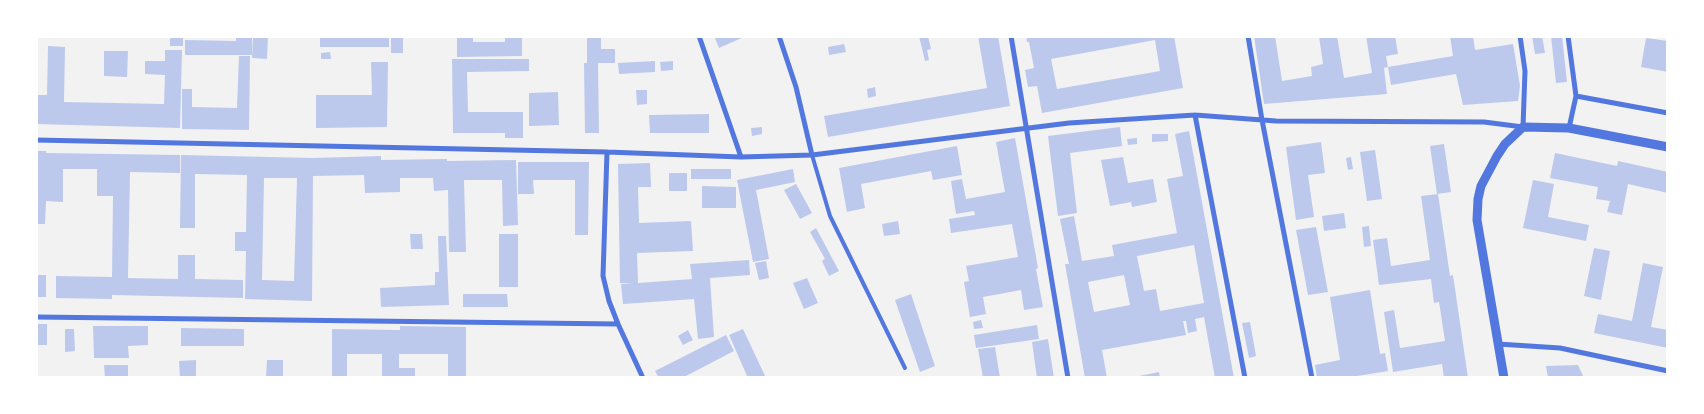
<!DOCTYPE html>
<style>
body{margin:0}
#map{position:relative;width:1704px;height:414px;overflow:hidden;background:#f2f2f2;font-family:"Asap Condensed",sans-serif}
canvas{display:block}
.frame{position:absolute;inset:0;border:38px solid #fff;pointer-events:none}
</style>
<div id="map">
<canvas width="1704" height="414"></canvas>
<div class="frame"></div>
</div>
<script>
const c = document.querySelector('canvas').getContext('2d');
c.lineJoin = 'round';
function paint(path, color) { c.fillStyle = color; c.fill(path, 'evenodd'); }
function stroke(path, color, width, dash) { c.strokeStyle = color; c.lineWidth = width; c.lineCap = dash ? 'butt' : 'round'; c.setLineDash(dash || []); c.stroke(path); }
const building = new Path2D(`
 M170,36H183V46H170Z
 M236,36H252V55H185V40L236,41Z
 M253,36H268L267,59L252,58Z
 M320,36H389V47H320Z
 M391,36H403V53H391Z
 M457,36H473V42H505V36H522V56L457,57Z
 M587,36H601V49H615V63H598L599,133H585L584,63H587Z
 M714,36H746L719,48Z
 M919,36H928L931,49L927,50L929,60L925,61Z
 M978,36H998L1010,106L828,137L824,116L987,88Z
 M1026,36H1174L1183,88L1042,113L1037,86L1028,87L1025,70L1034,68L1029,42H1027ZM1155,40L1160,71L1057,89L1051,59Z
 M1254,36H1275L1282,81L1312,76L1311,67L1323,64L1319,36H1337L1344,78L1372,73L1366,36H1395L1398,54L1386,56L1388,67L1384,68L1387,94L1264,104Z
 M1450,36H1473L1475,50L1513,44L1520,86L1518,101L1463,105L1456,74L1391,85L1388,67L1453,56Z
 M1532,36H1542L1545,53L1535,54Z
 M1551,36H1562L1567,82L1556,83Z
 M1646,38L1668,41V72L1641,67Z
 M844,44L846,52L829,55L828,47Z
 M48,46L65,47L64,102L164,104L165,75L145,74V61H165V50H182L180,128L36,124V95H47Z
 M104,51H128L127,77L104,76Z
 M330,52L331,59H321V53Z
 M239,56H250L249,130L182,129V89H192V107L237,108Z
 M452,59H529V71L467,72L468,112H523V138H505V133H453Z
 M655,61V72L619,74L618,63Z
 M673,61V70L661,71L660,62Z
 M371,62H388L387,127L316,128V95H372Z
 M875,87L876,96L868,98L867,89Z
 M636,90H647V104L637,105Z
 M558,92L559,125L529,126V93Z
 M709,114V133H650L649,115Z
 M762,127V134L752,136L751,128Z
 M1120,127L1122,146L1070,153L1077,213L1058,216L1048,136Z
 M1189,131L1234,378H1215L1204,317L1195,319L1197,331L1188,333L1186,321H1183L1186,335L1102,350L1107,378H1085L1065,264H1069L1060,219L1074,216L1082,261L1114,256L1112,245L1177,233L1167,179L1183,176L1175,134ZM1194,245L1204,303L1160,311L1156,289L1144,291L1137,256ZM1124,275L1130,305L1094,312L1088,282Z
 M1152,134H1168V141L1152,142Z
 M1015,138L1038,268L1036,269L1043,307L1024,310L1021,290L983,297L986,314L970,317L964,282L969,281L966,266L1018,257L1012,224L951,233L949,219L975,215L974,211L956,214L951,181L962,179L966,199L1005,192L996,142Z
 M1137,138V144L1128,145L1127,139Z
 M1321,142L1325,173L1308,175L1314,217L1296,220L1286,147Z
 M1444,144L1451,192L1437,194L1430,146Z
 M957,146L962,175L933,180L931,171L861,184L865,208L847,212L839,168Z
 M1375,150L1382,199L1367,201L1360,152Z
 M36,151H46V153L180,155V173L130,172L128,278L178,279V255H195V279L243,280V298L112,295V299L56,298V276L112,277L113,196H97V169H63V202L46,201L45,224H36Z
 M1555,153L1617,166L1618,161L1668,172V193L1628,184L1622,215L1607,212L1610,201L1596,199L1598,187L1550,178Z
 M181,155L313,158L381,156V160L447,159V161L516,160L518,225L503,226L502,180H464L466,252H449L448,190L434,191L433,178H400V192L365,193L364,175L313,176L312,301L245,299L246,251H235V232H246L247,175L195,174V228H180ZM264,178H297L294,281L262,280Z
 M1123,157L1128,183L1153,179L1157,202L1132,207L1131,202L1110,206L1101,160Z
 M1351,157L1353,169L1348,170L1346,158Z
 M518,162H589L588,235H575V180H533L534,194H518Z
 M650,163L651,187H638L639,223L691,221L693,251L637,253L638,283L692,279L690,264L749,260L750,275L710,278L714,337L698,339L694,299L623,304L621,284L633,283H620L618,164Z
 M691,169H731V179H691Z
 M793,169L795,182L756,190L769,259L753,262L737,180Z
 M669,173H687V191H669Z
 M1533,180L1554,184L1548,217L1589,225L1586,241L1523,228Z
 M796,184L812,213L800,219L784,190Z
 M702,186L736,187V208H702Z
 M1438,194L1450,276L1453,275L1468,378H1444L1442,364L1393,372L1384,312L1394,310L1400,348L1445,341L1439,302L1434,303L1431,279L1379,285L1373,240L1387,238L1391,266L1430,260L1421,196Z
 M1344,213L1346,228L1324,231L1322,216Z
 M898,221L900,234L884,236L882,224Z
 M1369,226L1371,246L1364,247L1362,227Z
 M1316,227L1328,292L1308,295L1296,230Z
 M816,228L839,271L829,276L822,261L825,259L810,232Z
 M410,234H422L423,249H411Z
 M499,234H518V287H499Z
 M438,236H446L449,305L381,307L380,288L435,285V272H439Z
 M1594,248L1610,251L1601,300L1584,296Z
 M766,261L769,278L759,280L755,263Z
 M1643,263L1663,267L1651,327L1668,330V348L1594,333L1598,314L1632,321Z
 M36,275H46V297H36Z
 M807,278L818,303L804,309L793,283Z
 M1370,290L1380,354L1385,353L1388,371L1345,378H1317L1315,365L1340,360L1330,297Z
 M463,294H507L508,307H463Z
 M911,294L935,366L920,372L895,300Z
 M981,320L983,328L974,329L973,322Z
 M1250,322L1256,356L1249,358L1242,323Z
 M36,324H47V345H36Z
 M1037,325L1039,339L976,348L974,335Z
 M93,326H148V345L128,346L129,358H94Z
 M400,326L466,327V378H448V354H399V368H415V378H382V354H347V378H332V329L400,330Z
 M181,328L244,329V346H181Z
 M65,329H74L75,351L65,352Z
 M743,329L766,378H748L729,335Z
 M688,330L693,340L683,345L678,336Z
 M726,335L734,351L682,378H659L655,371Z
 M1048,339L1054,378H1037L1032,342Z
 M995,347L1000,378H983L978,349Z
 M196,360V378H180L179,361Z
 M267,360H283V378L266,377Z
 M104,365H128V378H105Z
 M1578,365L1584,378H1548L1546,366Z
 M1159,372L1160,378H1134V377Z`);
const service = new Path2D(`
 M812,155L830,216L905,368`);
const minor = new Path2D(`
 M699,36L741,157
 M779,36L796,87L812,155
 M1011,36L1068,378
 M1248,36L1262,120L1312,378
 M1568,36L1576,96L1569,128
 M1576,96L1668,113
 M1195,115L1245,378
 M36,140L607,152L741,157L812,155L1069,123L1195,115L1276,121L1484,122L1523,127L1525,71L1520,36
 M607,152L603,276L609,301L618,324L643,378
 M36,317L618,324
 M1498,344L1560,348L1668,371`);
const tertiary = new Path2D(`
 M1504,378L1477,220L1478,199L1481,186L1497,156L1505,144L1523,127L1569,128L1668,147`);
paint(building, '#bdc9ec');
stroke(service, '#5277de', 4);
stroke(minor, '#5277de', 5);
stroke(tertiary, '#5277de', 9);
</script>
